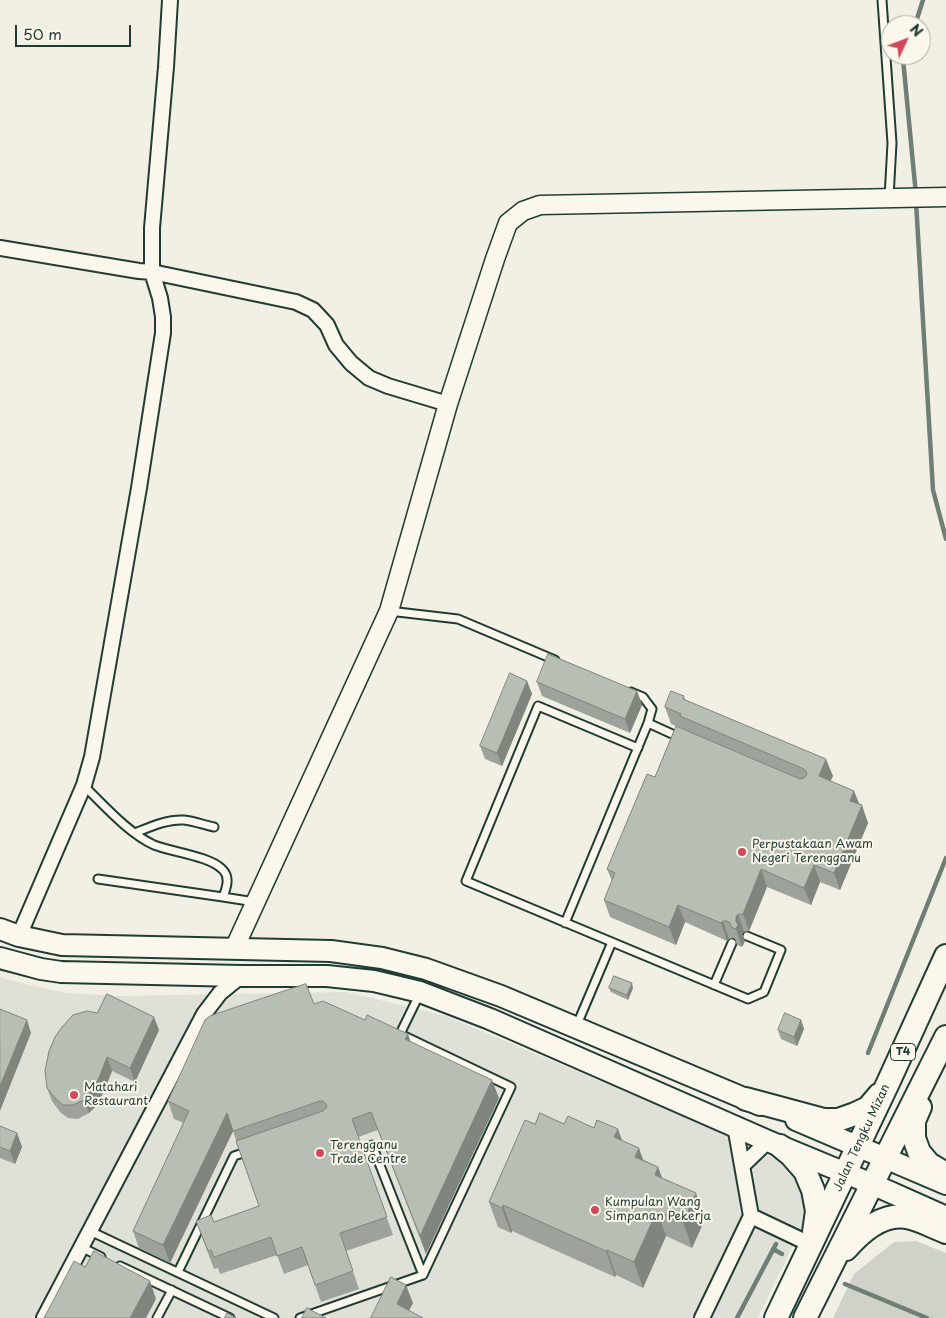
<!DOCTYPE html>
<style>
body{margin:0}
#map{position:relative;width:946px;height:1318px;overflow:hidden;background:#f2f0e5;font-family:"Playpen Sans",sans-serif}
canvas{display:block}
.north{position:absolute;left:881px;top:15px;width:50px;height:50px;box-sizing:border-box;background:#fbf7ec;border:1px solid #a3ada2;border-radius:50%;rotate:47deg;font-size:14px;font-weight:700;line-height:20px;text-align:center;color:#1f3d34}
.north::after{content:'';display:block;margin:auto;width:18px;height:22px;background:#d1495b;clip-path:polygon(50% 0,100% 100%,50% 72%,0 100%)}
.scale{position:absolute;left:15px;top:25px;width:116px;height:22px;box-sizing:border-box;border:2px solid #1f3d34;border-top:0;padding-left:6px;font-size:15px;line-height:18px;white-space:nowrap;color:#1f3d34;-webkit-text-stroke:4px #fbf7ec;paint-order:stroke}
</style>
<div id="map">
<canvas width="946" height="1318"></canvas>
<div class="north">N</div>
<div class="scale">50 m</div>
</div>
<script>
const c = document.querySelector('canvas').getContext('2d');
c.lineJoin = 'round';
function paint(path, color) { c.fillStyle = color; c.fill(path, 'evenodd'); }
function stroke(path, color, width, dash) { c.strokeStyle = color; c.lineWidth = width; c.lineCap = dash ? 'butt' : 'round'; c.setLineDash(dash || []); c.stroke(path); }
function drawText(font, color, halo, rows, align = 'center') {
  c.font = font + ' "Playpen Sans",sans-serif'; c.lineWidth = 4; c.setLineDash([]); c.textBaseline = 'middle'; c.strokeStyle = halo; c.fillStyle = color; for (const [text, x, y, turn = 0] of rows) {
    c.save(); c.translate(x, y); c.rotate((+turn || 0) * Math.PI / 180); c.textAlign = isNaN(turn) ? turn : align; if (halo) c.strokeText(text, 0, 0); c.fillText(text, 0, 0); c.restore();
  }
}
const built = new Path2D(`
 M0,977L13,981L66,993L120,996L347,992L446,1016L761,1149L776,1156L794,1174L800,1186L804,1203L803,1225L758,1318H0Z`);
const green = new Path2D(`
 M916,1241L946,1253V1318H833L854,1274L894,1242Z`);
const stream = new Path2D(`
 M915,25L923,0
 M904,55L903,59L916,195
 M916,202L933,490L946,539
 M868,1053L946,858
 M773,1249L782,1254
 M845,1284L927,1318
 M737,1318L776,1244`);
const service = new Path2D(`
 M882,0L892,143L889,198
 M389,611L458,619L555,660
 M631,692L643,697L652,709L648,723
 M638,748L538,706L466,881L748,999L764,992L781,950L747,936
 M84,786C104,805 128,833 154,845C172,852 209,856 222,869C231,877 226,889 223,897L98,879
 M135,833C150,827 167,819 184,820C194,821 204,825 214,827
 M223,897L255,902
 M565,923L648,723L681,738
 M714,985L732,943
 M576,1027L612,942
 M372,1145L423,1275
 M90,1231L274,1318
 M81,1247L101,1257
 M120,1266L230,1318
 M178,1272L234,1156L249,1151
 M157,1318L172,1290
 M300,1318L423,1275L511,1087L400,1034L420,993`);
const minor = new Path2D(`
 M0,248L139,271L152,272L296,302L313,310L327,325L336,345L351,363L369,378L388,386L448,404
 M19,936L84,785L92,757L139,488L163,333V317L160,298L152,272V228L166,67L170,0
 M742,1166L768,1141
 M751,1216L812,1245
 M44,1318L204,1014L220,993L241,976
 M702,1318L751,1216L735,1126`);
const tertiary = new Path2D(`
 M234,949L389,611L448,404L495,259L508,223L523,211L540,205L946,197`);
const secondary = new Path2D(`
 M0,929L19,936L62,945L331,951L382,958L426,969L501,996L760,1105
 M0,958L41,969L61,972L241,976H327L374,981L420,992L490,1019L768,1141L872,1184L946,1217
 M796,1120L946,1184`);
const trunk = new Path2D(`
 M746,1099L824,1120H838L855,1114L868,1108L879,1095
 M920,1107L914,1121V1138L919,1152L929,1164L946,1174
 M780,1146L791,1155L805,1171L813,1190L817,1211L814,1232
 M846,1249C860,1233 882,1213 906,1217C919,1219 933,1227 946,1232
 M776,1318L888,1083L946,956
 M805,1318L946,1037`);
const wall = new Path2D(`
 M527,681L532,694L502,766L485,759L480,746Z
 M537,682L637,691L642,705L630,733L542,696Z
 M684,696L685,700L833,776L830,781L854,791L859,804L868,823L840,890L820,882L811,905L767,887L749,931L744,932L742,934L745,941L742,947L737,945L735,939L734,938L729,939L727,941L685,922L676,945L610,917L604,900L612,881L607,869L655,777L676,726L671,724L665,707Z
 M609,988H633L628,1000L611,992Z
 M314,1004L410,1042L499,1098L426,1254L378,1130L358,1137L393,1235L346,1251L359,1289L321,1302L308,1265L284,1274L277,1255L220,1274L218,1268L214,1269L196,1221L214,1222L259,1206L233,1131L170,1263L139,1248L133,1231L184,1123L174,1119L168,1101Z
 M801,1020L804,1029L797,1046L781,1039L778,1030Z
 M159,1030L135,1082L112,1071L104,1091L97,1105L89,1113L78,1119L68,1118L60,1112L52,1101L47,1088Z
 M535,1124L622,1140L644,1160L658,1167L662,1178L705,1219L692,1248L666,1236L643,1288L616,1275L615,1277L512,1231L511,1233L498,1227L489,1202Z
 M0,1126L17,1133L22,1147L15,1164L0,1158Z`);
const shadedWall = new Path2D(`
 M527,681L532,694L502,766L497,753Z
 M637,691L642,705L630,733L625,719Z
 M826,759L833,776L825,793L819,776Z
 M854,791L861,808L862,805L868,823L840,890L834,873L850,801Z
 M814,865L820,882L811,905L804,888Z
 M761,869L767,887L749,931L743,914Z
 M678,905L685,922L676,945L669,927Z
 M738,914L744,932L742,934L745,941L742,947L736,929V917Z
 M723,921L729,939L727,941L721,923Z
 M632,983L633,988L628,1000L627,995Z
 M154,1017L159,1030L135,1082L130,1068Z
 M27,1020L31,1033L0,1111V1086Z
 M801,1020L804,1029L797,1046L794,1037Z
 M408,1034L414,1052L405,1039Z
 M107,1057L112,1071L104,1091L97,1105L89,1113L84,1100Z
 M492,1080L499,1098L426,1254L420,1236Z
 M227,1113L233,1131L170,1263L163,1245Z
 M618,1129L627,1154L614,1137Z
 M17,1133L22,1147L15,1164L10,1151Z
 M639,1148L648,1174L635,1157Z
 M658,1167L667,1192L655,1175Z
 M696,1193L705,1219L692,1248L683,1222Z
 M503,1205L512,1231L511,1233L502,1208Z
 M657,1211L666,1236L643,1288L634,1262Z
 M607,1250L616,1275L615,1277L606,1251Z
 M150,1281L156,1299L146,1318H130Z
 M406,1285L413,1303L405,1318L397,1304Z`);
const building = new Path2D(`
 M548,654L637,691L625,719L537,682Z
 M510,673L527,681L497,753L480,746Z
 M671,691L684,696L683,699L826,759L819,776L854,791L850,801L862,805L834,873L814,865L804,888L761,869L743,914H738L736,917V922L738,924L736,929L731,927L730,923L727,921H723L721,923L678,905L669,927L604,900L615,873L607,869L647,774L655,777L676,726L800,779L804,778L807,775L806,771L804,769L680,716L681,714L665,707Z
 M614,976L632,983L627,995L609,988Z
 M306,984L314,1004L323,1001L365,1020L367,1015L408,1034L405,1039L492,1080L420,1236L371,1112L352,1119L387,1217L340,1233L353,1271L315,1285L302,1247L277,1256L271,1237L214,1257L211,1250L208,1251L196,1221L211,1215L214,1222L259,1206L236,1141L323,1111L327,1107L326,1104L323,1101H320L233,1131L227,1113L163,1245L133,1231L189,1111L168,1101L205,1020L210,1016Z
 M107,994L154,1017L130,1068L107,1057L99,1078L92,1091L84,1100L73,1105H63L55,1098L47,1088L45,1071L49,1051L55,1037L62,1027L73,1015L87,1011L97,1013Z
 M0,1009L27,1020L0,1086Z
 M785,1013L801,1020L794,1037L778,1030Z
 M540,1113L564,1124L568,1116L594,1128L597,1120L618,1129L614,1137L639,1148L635,1157L658,1167L655,1175L696,1193L683,1222L657,1211L634,1262L607,1250L606,1251L503,1205L502,1208L489,1202L525,1120L535,1124Z
 M0,1126L17,1133L10,1151L0,1147Z
 M94,1251L150,1281L130,1318H44L74,1261L85,1267Z
 M391,1277L406,1285L397,1304L423,1318H371Z
 M307,1308L326,1318H302Z
 M227,1313L236,1318H225Z`);
const markers = [
 [742,852,5,"#d1495b"],
 [74,1095,5,"#d1495b"],
 [320,1153,5,"#d1495b"],
 [595,1210,5,"#d1495b"]
];
const shields = [
 [903,1052,25]
];
const shieldNames = [
 ["T4",903,1052]
];
const poiNames = [
 ["Perpustakaan Awam",752,845],
 ["Negeri Terengganu",752,859],
 ["Matahari",84,1088],
 ["Restaurant",84,1102],
 ["Terengganu",330,1146],
 ["Trade Centre",330,1160],
 ["Kumpulan Wang",605,1203],
 ["Simpanan Pekerja",605,1217]
];
const streetNames = [
 ["Jalan Tengku Mizan",862,1138,-65]
];
paint(built, '#e0e1d6');
paint(green, '#cfd2c8');
stroke(stream, '#6e7f75', 4.5);
stroke(service, '#1f3d34', 11);
stroke(minor, '#1f3d34', 18);
stroke(tertiary, '#1f3d34', 21);
stroke(secondary, '#1f3d34', 24);
stroke(trunk, '#1f3d34', 26);
stroke(service, '#fbf7ec', 7);
stroke(minor, '#fbf7ec', 14);
stroke(tertiary, '#fbf7ec', 18);
stroke(secondary, '#fbf7ec', 20);
stroke(trunk, '#fbf7ec', 22);
paint(wall, '#9da39a');
paint(shadedWall, '#80857d');
paint(building, '#b7beb3');
stroke(building, '#80857d', 1);
for (const [x, y, r, color] of markers) { const dot = new Path2D(); dot.arc(x, y, r, 0, 2 * Math.PI); c.fillStyle = color; c.fill(dot); stroke(dot, '#fbf7ec', 2); }
for (const [x, y, w] of shields) { const box = new Path2D(); box.roundRect(x - w / 2, y - 8.5, w, 17, 4); c.fillStyle = '#fbf7ec'; c.fill(box); stroke(box, '#1f3d34', 1); }
drawText('bold 11px', '#1f3d34', null, shieldNames);
drawText('12px', '#1f3d34', '#fbf7ec', poiNames, 'left');
drawText('12px', '#1f3d34', '#fbf7ec', streetNames);
</script>
